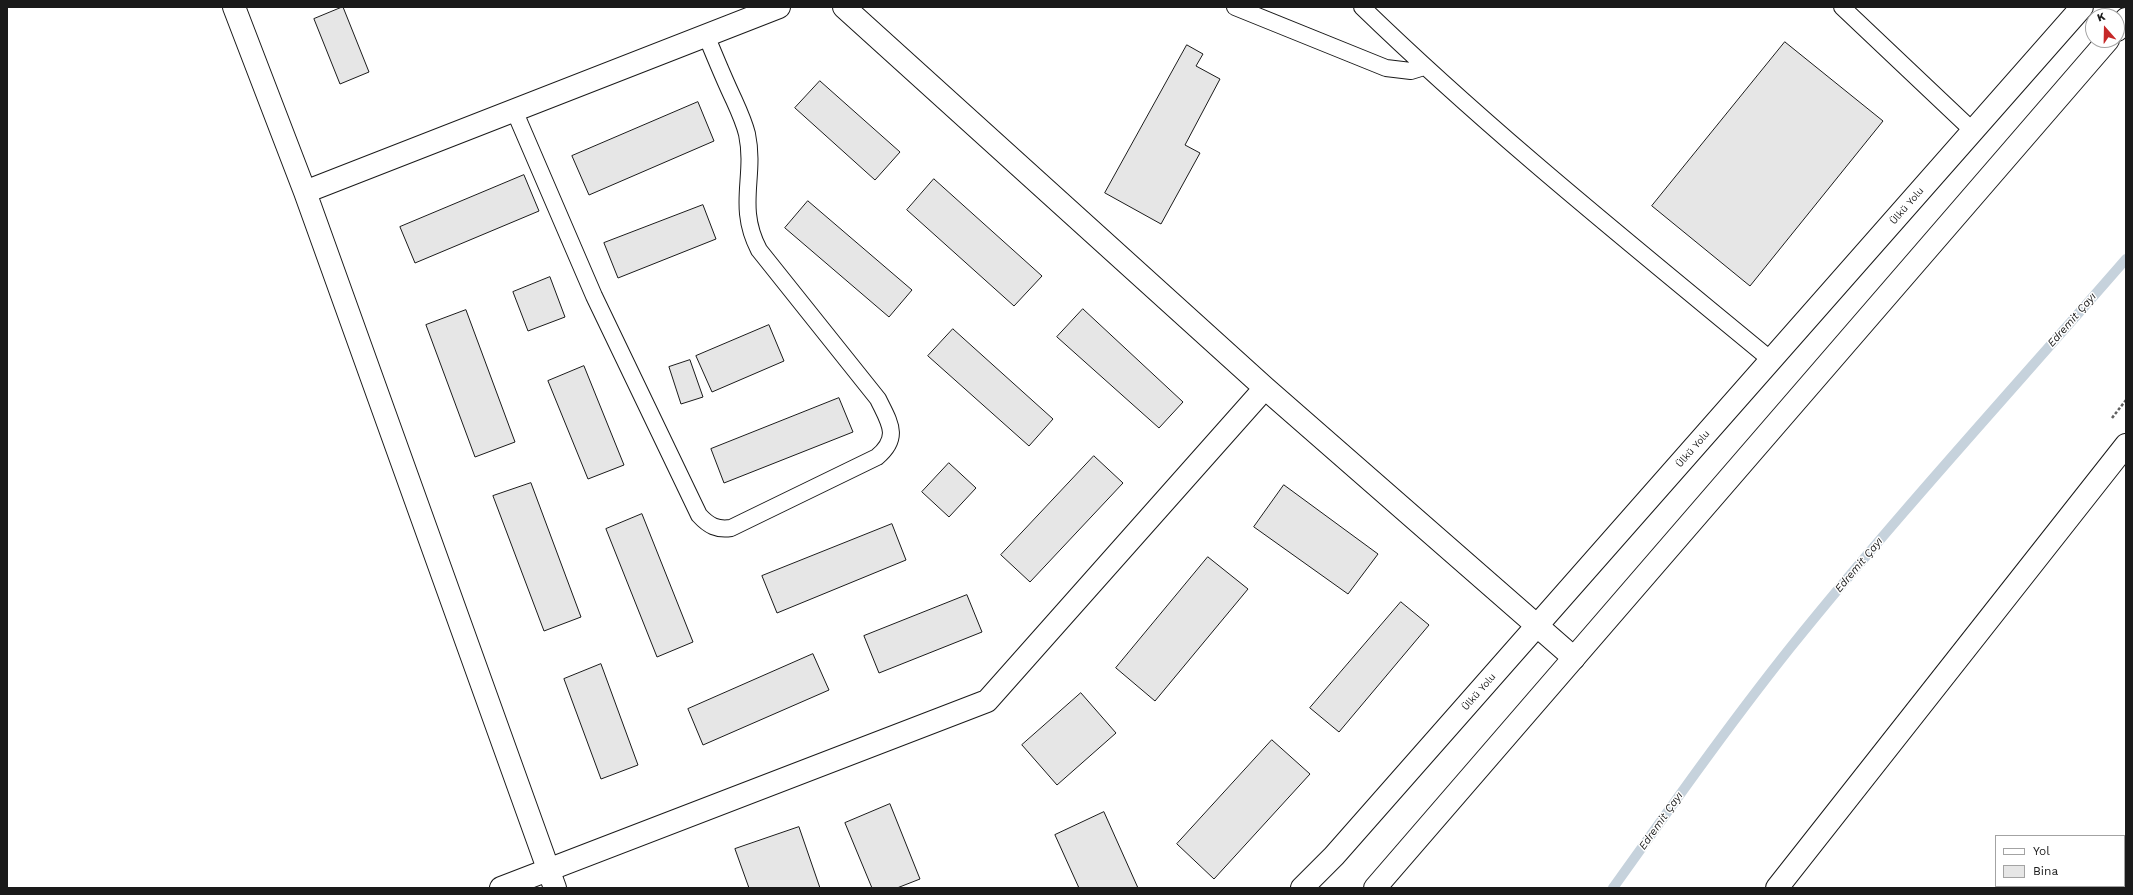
<!DOCTYPE html>
<meta charset="utf-8">
<style>
body{margin:0}
#map{position:relative;width:2133px;height:895px;overflow:hidden;background:#fff;font-family:"Work Sans",sans-serif}
canvas{display:block}
.frame{position:absolute;inset:0;border:8px solid #1a1a1a;pointer-events:none}
.legend{position:absolute;left:1995px;top:835px;width:130px;height:52px;box-sizing:border-box;background:#fff;border:1px solid #a3a3a3;margin:0;padding:5px 7px;list-style:none;font-size:12px;color:#1a1a1a}
.legend li{display:flex;align-items:center;gap:8px;height:20px}
.legend b{width:20px;border:1px solid #a3a3a3}
.north{position:absolute;left:2085px;top:8px;width:40px;height:40px;box-sizing:border-box;background:#fff;border:1px solid #a3a3a3;border-radius:50%;rotate:340deg;font-size:11px;font-weight:700;line-height:16px;text-align:center;color:#1a1a1a}
.north::after{content:'';display:block;margin:auto;width:14px;height:18px;background:#c62828;clip-path:polygon(50% 0,100% 100%,50% 72%,0 100%)}
</style>
<div id="map">
<canvas width="2133" height="895"></canvas>
<div class="frame"></div>
<ul class="legend">
<li><b style="height:5px;background:#fff"></b>Yol</li>
<li><b style="height:11px;background:#e6e6e6"></b>Bina</li>
</ul>
<div class="north">K</div>
</div>
<script>
const c = document.querySelector('canvas').getContext('2d');
c.lineJoin = 'round';
function stroke(path, color, width, dash) { c.strokeStyle = color; c.lineWidth = width; c.lineCap = dash ? 'butt' : 'round'; c.setLineDash(dash || []); c.stroke(path); }
function paint(path, color) { c.fillStyle = color; c.fill(path, 'evenodd'); }
function drawText(font, color, halo, rows, align = 'center') {
  c.font = font + ' "Work Sans",sans-serif'; c.lineWidth = 3; c.setLineDash([]); c.textBaseline = 'middle'; c.strokeStyle = halo; c.fillStyle = color; for (const [text, x, y, turn = 0] of rows) {
    c.save(); c.translate(x, y); c.rotate((+turn || 0) * Math.PI / 180); c.textAlign = isNaN(turn) ? turn : align; if (halo) c.strokeText(text, 0, 0); c.fillText(text, 0, 0); c.restore();
  }
}
const stream = new Path2D(`
 M1613,888C1671,807 1728,726 1790,648C1897,515 2014,388 2126,259`);
const building = new Path2D(`
 M343,7L369,72L340,84L314,19Z
 M1785,42L1883,121L1750,286L1652,206Z
 M1187,45L1203,54L1196,66L1220,79L1185,145L1200,153L1161,224L1105,193Z
 M820,81L900,152L875,180L795,108Z
 M698,102L714,141L589,195L572,156Z
 M524,175L539,211L415,263L400,227Z
 M934,179L1042,276L1014,306L907,210Z
 M808,201L912,290L889,317L785,228Z
 M703,205L716,239L618,278L604,243Z
 M550,277L565,317L528,331L513,292Z
 M1083,309L1183,402L1159,428L1057,337Z
 M466,310L515,442L475,457L426,325Z
 M769,325L784,361L712,392L696,356Z
 M953,329L1053,419L1029,446L928,356Z
 M690,360L703,397L681,404L669,367Z
 M584,366L624,465L588,479L548,381Z
 M839,398L853,432L724,483L711,449Z
 M1094,456L1123,483L1030,582L1001,555Z
 M949,463L976,488L949,517L922,492Z
 M531,483L581,617L544,631L493,496Z
 M1284,485L1378,554L1348,594L1254,527Z
 M642,514L693,642L657,657L606,529Z
 M892,524L906,560L777,613L762,576Z
 M1208,557L1248,589L1155,701L1116,668Z
 M967,595L982,632L879,673L864,636Z
 M1401,602L1429,625L1339,732L1310,708Z
 M813,654L829,690L703,745L688,709Z
 M601,664L638,765L601,779L564,679Z
 M1081,693L1116,733L1057,785L1022,745Z
 M1272,740L1310,774L1214,879L1177,844Z
 M890,804L920,879L897,888H872L845,823Z
 M1104,812L1138,888H1079L1055,835Z
 M799,827L820,888H749L735,849Z`);
const path = new Path2D(`
 M2112,418L2126,400`);
const lane = new Path2D(`
 M1235,7L1386,68L1411,71L1424,67
 M1362,7C1492,133 1632,245 1771,360
 M1842,7L1973,131
 M514,110L594,296L699,515C709,526 717,530 731,528L877,457C901,437 889,422 878,399L759,250C736,206 756,177 747,134C744,122 739,111 734,100C724,79 715,57 706,35`);
const street = new Path2D(`
 M234,7L305,192L555,888
 M844,7L1265,388L1574,658
 M305,192L779,7
 M501,888L987,701L1265,388`);
const secondary = new Path2D(`
 M2117,30L2126,19
 M1302,888L1334,856L2082,7
 M1375,888L2108,40
 M1777,888L2126,445`);
const streetNames = [
 ["Ülkü Yolu",1907,206,-49],
 ["Ülkü Yolu",1693,449,-49],
 ["Ülkü Yolu",1479,692,-49]
];
const waterNames = [
 ["Edremit Çayı",2072,320,-49],
 ["Edremit Çayı",1859,565,-50],
 ["Edremit Çayı",1661,821,-55]
];
stroke(stream, '#c6d2dc', 10);
paint(building, '#e6e6e6');
stroke(building, '#1a1a1a', 1);
stroke(lane, '#1a1a1a', 18);
stroke(street, '#1a1a1a', 24);
stroke(secondary, '#1a1a1a', 24);
stroke(path, '#5f5f5f', 2.5, [3, 2]);
stroke(lane, '#fff', 16);
stroke(street, '#fff', 22);
stroke(secondary, '#fff', 22);
drawText('10px', '#1a1a1a', '#fff', streetNames);
drawText('italic 11px', '#1a1a1a', '#fff', waterNames);
</script>
